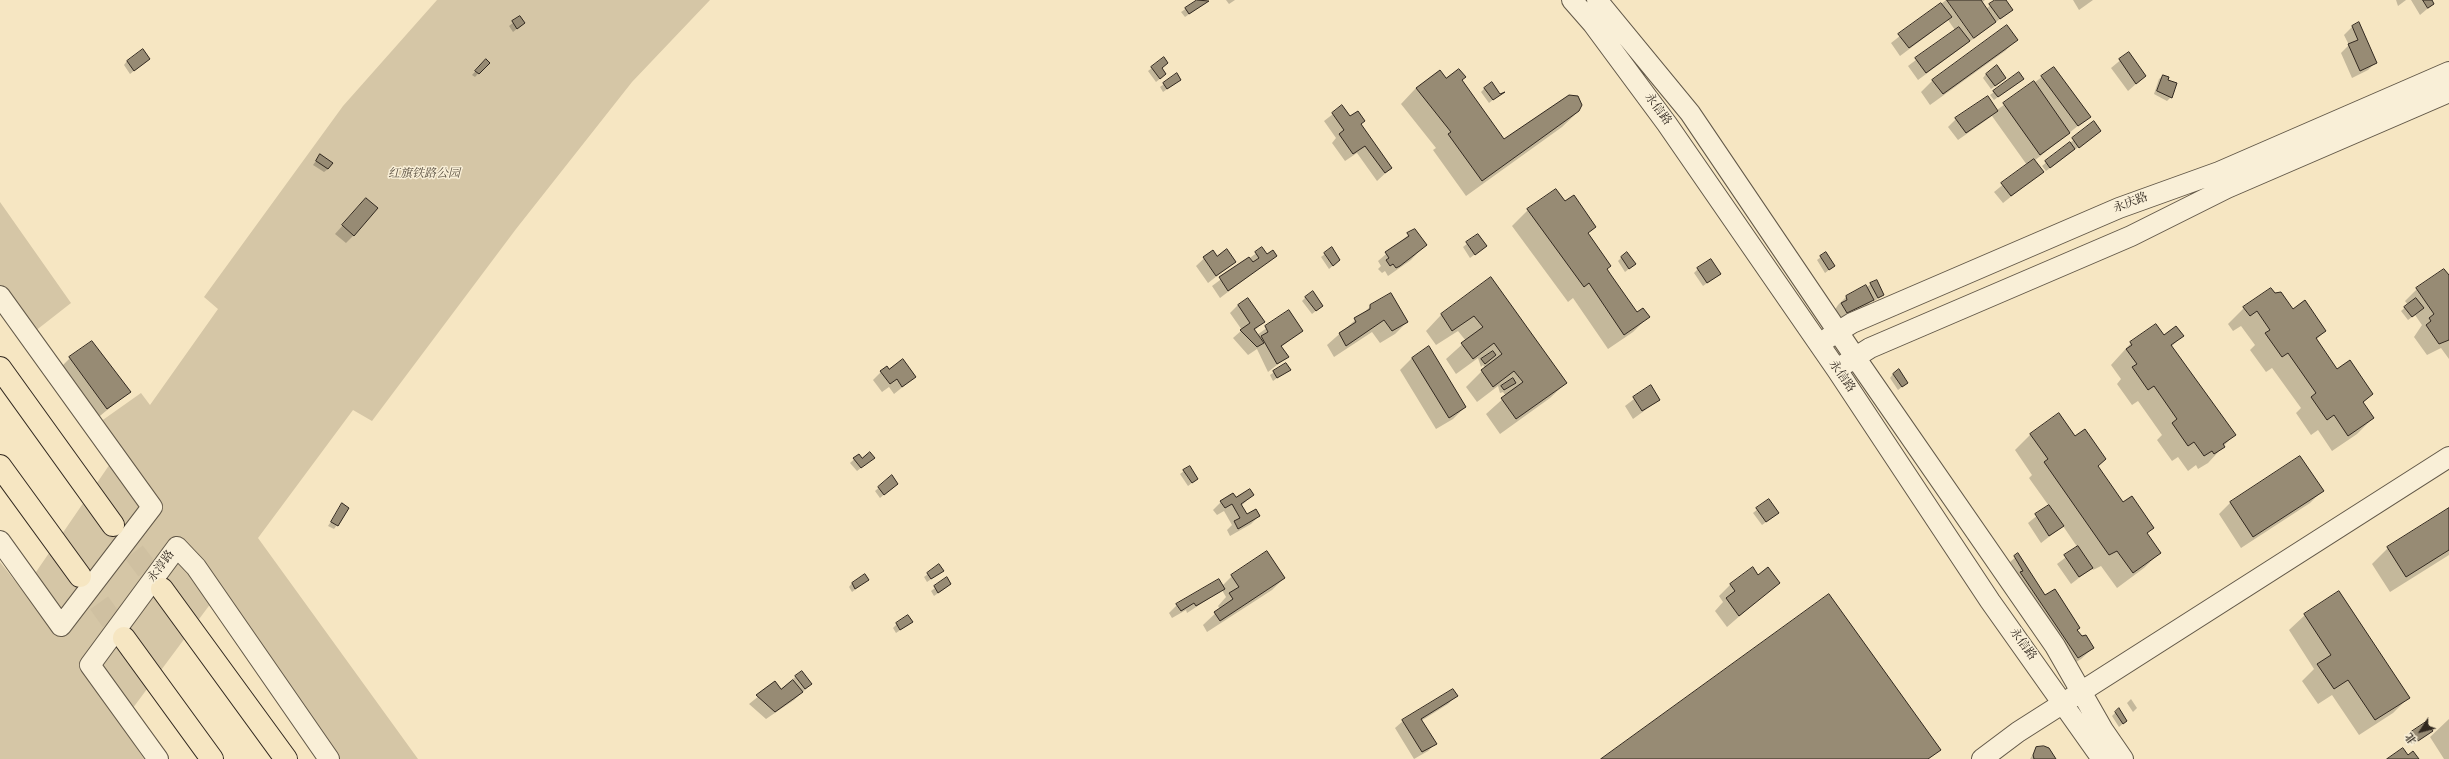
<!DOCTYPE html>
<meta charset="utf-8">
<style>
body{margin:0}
#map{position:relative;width:2449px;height:759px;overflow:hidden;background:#f6e6c2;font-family:"Sorts Mill Goudy","Noto Serif SC",serif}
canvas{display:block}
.north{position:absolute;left:2401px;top:711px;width:40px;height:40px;-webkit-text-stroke:3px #f9efd7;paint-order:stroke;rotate:234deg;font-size:11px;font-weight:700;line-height:16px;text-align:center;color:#31281f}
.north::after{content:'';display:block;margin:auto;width:14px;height:18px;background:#31281f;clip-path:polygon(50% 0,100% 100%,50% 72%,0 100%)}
</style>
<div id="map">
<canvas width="2449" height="759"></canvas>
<div class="north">北</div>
</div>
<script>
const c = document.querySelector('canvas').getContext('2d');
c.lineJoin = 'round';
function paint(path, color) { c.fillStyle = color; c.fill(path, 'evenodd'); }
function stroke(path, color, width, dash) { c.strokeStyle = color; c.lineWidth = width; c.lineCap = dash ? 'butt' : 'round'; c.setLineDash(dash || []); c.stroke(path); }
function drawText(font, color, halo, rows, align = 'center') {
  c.font = font + ' "Sorts Mill Goudy","Noto Serif SC",serif'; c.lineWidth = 3; c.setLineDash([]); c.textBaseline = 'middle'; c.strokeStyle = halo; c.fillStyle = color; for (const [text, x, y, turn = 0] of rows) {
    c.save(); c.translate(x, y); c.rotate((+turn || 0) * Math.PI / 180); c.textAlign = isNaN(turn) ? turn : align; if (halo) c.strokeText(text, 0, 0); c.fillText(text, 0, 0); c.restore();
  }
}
const green = new Path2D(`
 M437,0H710L632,82L516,229L372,421L353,410L258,538L418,759H330L214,599L121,724L144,759H0V562L23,591L112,461L90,429L141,393L150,405L218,309L204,297L343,106Z
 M0,202L71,303L25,339L0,304Z`);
const shadow = new Path2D(`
 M1199,0L1208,1L1185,17L1181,12Z
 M1226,0H1235L1229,4Z
 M1946,0H1985L1981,3L1986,9L1997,0H2004L2008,13L1918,80L1908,66L1955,30L1948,20L1900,56L1891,43Z
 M2073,0H2093L2079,10Z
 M2396,0H2406L2398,6Z
 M2411,0H2431L2433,4L2420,15Z
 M520,17L524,23L513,32L509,26Z
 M2352,27L2376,62L2368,70L2352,78L2341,53L2349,45L2344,35Z
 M2017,39L2005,51L1930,105L1921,92L1933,80Z
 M2129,53L2145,76L2128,91L2111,68Z
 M149,59L130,74L124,65L127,61Z
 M488,63L475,77L472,75L482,64Z
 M1167,63L1161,69V78L1156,82L1148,71L1152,68Z
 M1440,71L1446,79L1461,80L1503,140L1577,97L1581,102L1579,111L1562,127L1466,196L1433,150L1436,148L1401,104L1416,88Z
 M1986,74L2001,82L1991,89L1983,78Z
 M2163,76L2171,97L2167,101L2154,94L2159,79Z
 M2042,77L2089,117L2034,161L2042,172L2003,203L1994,192L2027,165L1992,116L1958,140L1948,127L1956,119L1997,110Z
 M2019,82L1994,100L1990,95L1994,92Z
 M1176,83L1163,92L1160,87L1164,84Z
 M1485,88L1499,95L1489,103L1481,92Z
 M1342,107L1350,118L1360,124L1391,168L1377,181L1357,153L1345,161L1332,143L1336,138L1324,121Z
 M2094,123L2100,131L2046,171L2042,166Z
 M320,155L328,169L324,172L313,165Z
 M366,199L354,235L346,243L335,234Z
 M1565,202L1595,227L1587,234L1606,269L1637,314L1648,317L1633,332L1608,349L1573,298L1568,302L1512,226L1528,210Z
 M1414,230L1425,245L1411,260L1388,276L1385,271L1382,273L1378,269L1381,266L1378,261Z
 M1478,235L1486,246L1470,258L1463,247Z
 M1262,249L1267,256H1275L1220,298L1212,286Z
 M1332,249L1335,264L1329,269L1321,257Z
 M1212,251L1217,257L1235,262L1208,283L1196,266Z
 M1622,257L1635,264L1625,272L1618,261Z
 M1821,257L1834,266L1825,273L1817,260Z
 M1698,269L1720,274L1703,286L1694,273Z
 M2449,277V359L2441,348L2427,355L2414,337L2422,325L2415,315L2408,320L2401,311L2408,305L2405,301L2417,289Z
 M1491,279L1566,383L1550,398L1500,434L1486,414L1506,396L1503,392L1500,393L1498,386L1477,402L1466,387L1485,368L1483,365L1481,367L1478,358L1456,374L1446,359L1466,341L1458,331L1436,345L1426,331L1441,315Z
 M1871,284L1883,295L1873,302V300L1865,307L1838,320L1834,311L1838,305L1846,297L1866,288Z
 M2271,289L2293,310L2325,331L2316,340L2337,370L2372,394L2363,403L2373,418L2357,434L2332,451L2318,430L2311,435L2296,413L2301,408L2272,368L2266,372L2250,350L2255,345L2241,326L2233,331L2228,324L2244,308Z
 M1306,297L1322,306L1312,314L1302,301Z
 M1238,305L1264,322L1254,331L1257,335L1289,312L1302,331L1281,347L1287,357L1268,372L1257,349L1248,355L1233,338L1242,330L1230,313Z
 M1371,306L1407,322L1395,334L1380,343L1372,332L1334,357L1327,345Z
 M2163,336H2182L2171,347L2234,435L2208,463L2198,469L2196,465L2188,471L2178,457L2172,461L2157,440L2162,435L2138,401L2132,405L2117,384L2121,379L2111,365L2131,343Z
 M1428,348L1465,407L1453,419L1436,429L1400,370L1412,358Z
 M70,358L129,392L95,420L58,370Z
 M1286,364L1289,369L1273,381L1270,375Z
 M889,371L915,377L894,394L889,387L882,392L873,380L881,372Z
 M1893,374L1907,383L1898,390L1890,378Z
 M1651,386L1659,400L1633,419L1625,406Z
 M2031,434L2075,437L2105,459L2097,467L2123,503L2153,528L2146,534L2159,553L2144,568L2117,588L2101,566L2093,570L2092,568L2071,584L2057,564L2078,548L2063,526L2041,543L2028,523L2049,506L2029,478L2032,475L2015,450Z
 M859,455L862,459L870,461L857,471L850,463Z
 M1184,471L1197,479L1188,486L1180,474Z
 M892,477L893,487L880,498L875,491Z
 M2322,491L2310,503L2241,548L2219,514L2231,502Z
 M1253,495L1241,506L1247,516H1259L1251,524L1230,536L1227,530L1232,525L1224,511L1217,515L1213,510L1221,502Z
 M1769,500L1778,513L1762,525L1753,513Z
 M342,505L337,525L334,529L328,526Z
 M2449,509V555L2390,592L2372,564L2388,548Z
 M2018,555L2045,596L2093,648L2081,659L2065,669L2002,569Z
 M943,571L927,582L924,577L928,574Z
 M1232,576L1284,578L1272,590L1207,632L1203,625L1220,609L1218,606L1226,597L1222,590L1187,613L1186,610L1172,618L1169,613L1177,605L1222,586Z
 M1758,576L1778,583L1727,627L1715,611L1723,602L1719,596L1731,584Z
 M947,579V587L934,596L931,591Z
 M868,580L852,592L849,587L852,583Z
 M2305,615L2408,698L2393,713L2359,735L2332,695L2318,704L2302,681L2314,669L2289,630Z
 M912,622L896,633L893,628L897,624Z
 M801,672L807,688L794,700L766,719L749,704L775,683L780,690Z
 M1456,696L1448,704L1421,721L1435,744L1428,751L1414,759L1395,728L1403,721Z
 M2131,699L2137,708L2133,712L2127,703Z
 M2116,712L2126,721L2119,727L2112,716Z
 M2449,719V759H2444L2430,737Z
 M2432,731L2414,744L2408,736L2412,733Z
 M2037,748L2055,759H2030Z`);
const building = new Path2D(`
 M1197,0L1209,1L1189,14L1185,8Z
 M1947,0H1981L1996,22L1974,38Z
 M1995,0H2006L2013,10L2000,19L1989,4Z
 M2423,0H2432L2434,4L2428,8Z
 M1941,3L1952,17L1909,48L1898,34Z
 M520,16L525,23L517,29L512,21Z
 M2359,22L2377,63L2360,71L2348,44L2358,40L2352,26Z
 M2007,25L2018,40L1943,94L1932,80Z
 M1959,27L1970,41L1926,73L1915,58Z
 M143,49L150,59L134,71L127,61Z
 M2129,52L2146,76L2136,84L2119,59Z
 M1164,57L1168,63L1162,68L1166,74L1160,79L1151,67Z
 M486,59L490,63L479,74L475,71Z
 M1997,65L2006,78L1995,86L1986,74Z
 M2054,67L2091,117L2078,126L2041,76Z
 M1459,69L1466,77L1462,80L1504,139L1569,95L1578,96L1582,105L1579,111L1482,181L1448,134L1451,132L1416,88L1440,70L1446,78Z
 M2019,72L2024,79L1998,97L1993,91Z
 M1177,73L1181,80L1167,89L1163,83Z
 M2163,75L2169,77L2168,80L2177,83L2172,98L2157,91Z
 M2034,81L2070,133L2040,155L2003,103Z
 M1492,82L1500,94L1505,92L1493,100L1484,88Z
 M1988,96L1998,111L1966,133L1955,118Z
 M1342,105L1350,116L1358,111L1365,121L1361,124L1392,168L1385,173L1365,146L1353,154L1339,134L1344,130L1332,113Z
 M2094,121L2101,131L2079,148L2072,138Z
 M2070,142L2075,149L2050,168L2045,161Z
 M320,154L333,163L328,169L316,161Z
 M2034,159L2044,172L2011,196L2001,183Z
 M1556,189L1565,201L1574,195L1596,227L1588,233L1611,266L1607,269L1611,275L1637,312L1643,308L1650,317L1624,335L1589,283L1584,287L1527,209Z
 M366,198L378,208L354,236L342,225Z
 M1415,229L1427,245L1400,266L1396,268L1393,264L1390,266L1386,260L1389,258L1385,252L1409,236L1407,233Z
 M1478,234L1487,246L1475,255L1466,242Z
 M1262,247L1267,254L1273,250L1277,256L1228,291L1219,277L1249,257L1253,262L1259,258L1255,252Z
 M1332,247L1340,260L1333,266L1324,253Z
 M1227,249L1236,262L1216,276L1203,257L1213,250L1217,256Z
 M1627,252L1636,264L1629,269L1621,257Z
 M1826,252L1835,266L1829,270L1820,256Z
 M1711,259L1721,274L1707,283L1697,268Z
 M2444,269L2449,275V340L2439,344L2426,325L2431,321L2429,318L2434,314L2416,288Z
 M1491,277L1567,383L1516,419L1501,398L1523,382L1514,371L1493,387L1481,370L1502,354L1494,343L1473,359L1461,343L1483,327L1474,316L1452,331L1441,314Z
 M1877,280L1884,295L1878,298L1870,283Z
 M1866,285L1874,300L1847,313L1841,303L1847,300L1846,296Z
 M2271,288L2275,293L2281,292L2293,309L2305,300L2326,331L2316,338L2337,369L2350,360L2373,394L2363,402L2374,418L2348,436L2334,415L2327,420L2311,397L2316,393L2288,353L2282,357L2265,333L2270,330L2257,311L2250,316L2243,307Z
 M1313,291L1323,306L1316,311L1305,297Z
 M1391,293L1408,322L1392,331L1384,320L1346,346L1339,333L1356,322L1354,318L1370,309V305Z
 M1248,298L1265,322L1254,329L1264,343L1257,347L1240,330L1250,323L1238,305Z
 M2416,298L2424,308L2412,317L2404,307Z
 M1289,310L1303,331L1281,346L1289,357L1277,364L1261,336L1268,332L1265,326Z
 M2156,324L2164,335L2176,326L2184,336L2171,345L2236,435L2223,444L2225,447L2214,454L2212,451L2204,456L2194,442L2188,446L2172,423L2177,419L2154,386L2148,390L2132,367L2137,364L2126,349L2132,345L2130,342Z
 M92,341L131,392L107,409L69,357Z
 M1429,346L1466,407L1449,418L1412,358Z
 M1493,351L1496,355L1485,364L1481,359Z
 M903,359L916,377L902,387L897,379L890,384L880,371L887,366L889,369Z
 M1286,363L1291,370L1277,378L1273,371Z
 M1899,369L1908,383L1902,387L1893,374Z
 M1513,378L1516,383L1504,390L1501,386Z
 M1651,385L1660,400L1642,411L1633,397Z
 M2059,413L2075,436L2085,429L2106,459L2098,466L2123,502L2132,496L2154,528L2147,533L2161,553L2133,573L2117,551L2109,555L2044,462L2048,459L2030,434Z
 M870,452L875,458L861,468L853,458L859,454L862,458Z
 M2300,456L2324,491L2253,537L2230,502Z
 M1190,466L1198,479L1192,483L1183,470Z
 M892,475L898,484L884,495L878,487Z
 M1250,489L1254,495L1241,504L1247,514L1256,509L1260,516L1238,529L1234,521L1240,518L1232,504L1225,508L1220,501L1233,493L1236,497Z
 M1769,499L1779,513L1766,522L1756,508Z
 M342,503L349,508L338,526L331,522Z
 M2049,505L2064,526L2049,536L2035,514Z
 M2449,508V550L2406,577L2387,547Z
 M2078,546L2093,568L2079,577L2064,555Z
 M1267,551L1285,578L1220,621L1214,612L1233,599L1229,593L1239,587L1231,575Z
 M2018,553L2045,595L2055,589L2080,628L2077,630L2082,636L2086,635L2094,648L2078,658L2020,572L2023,571L2014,556Z
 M939,564L944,571L931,579L927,573Z
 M1753,567L1758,575L1768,567L1780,583L1739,616L1726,598L1735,591L1730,584Z
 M865,574L869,580L855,589L852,583Z
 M947,577L951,584L938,593L934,586Z
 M1219,579L1225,589L1196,606L1194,603L1181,611L1176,604Z
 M2339,591L2410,698L2375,720L2348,680L2334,689L2317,664L2331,655L2304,614Z
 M1829,594L1941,750L1928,759H1601Z
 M908,615L913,622L900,630L896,623Z
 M802,671L812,684L805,689L795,676Z
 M793,680L803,692L775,712L756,695L775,681L781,689Z
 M1453,689L1458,696L1421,719L1437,744L1422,752L1402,720Z
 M2119,708L2127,721L2123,724L2115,712Z
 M2426,722L2433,731L2418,741L2411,732Z
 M2044,746L2049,748L2056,759H2034L2033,755L2036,747Z
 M2403,748L2408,755L2413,751L2419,759H2387Z`);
const majorTunnel = new Path2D(`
 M114,526L162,589
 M80,576L124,638`);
const minor = new Path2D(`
 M1572,0L1593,24L1667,124L1837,370L1990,601L2102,759
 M1597,0L1690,113L1855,357L2055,646L2103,730L2123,759
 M0,296L152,507L61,626L0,541
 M1828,338L1852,323L2119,208L2219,172L2449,72
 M1845,364L1870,348L2131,236L2227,188L2449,92
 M158,759L90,665L177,547L196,567L329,759
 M1982,759L2018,732L2449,457`);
const major = new Path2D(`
 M0,368L113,525
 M0,466L80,576
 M162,589L286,759
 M124,638L212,759`);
const streetNames = [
 ["永信路",1657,110,54],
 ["永庆路",2131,204,-21],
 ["永信路",1841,377,55],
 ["永淳路",162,567,-54],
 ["永信路",2022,645,54]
];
const parkNames = [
 ["红旗铁路公园",424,175]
];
paint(green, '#d5c6a6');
paint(shadow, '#0003');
paint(building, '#978b74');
stroke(building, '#31281f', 1);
stroke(majorTunnel, '#cfc0a1', 22, [22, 11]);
stroke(minor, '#625848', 22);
stroke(major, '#31281f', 24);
stroke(minor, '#f9efd7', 20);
stroke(major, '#f6e6c2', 22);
drawText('12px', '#31281f', '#f9efd7', streetNames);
drawText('italic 12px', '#5a5041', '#f9efd7', parkNames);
</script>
